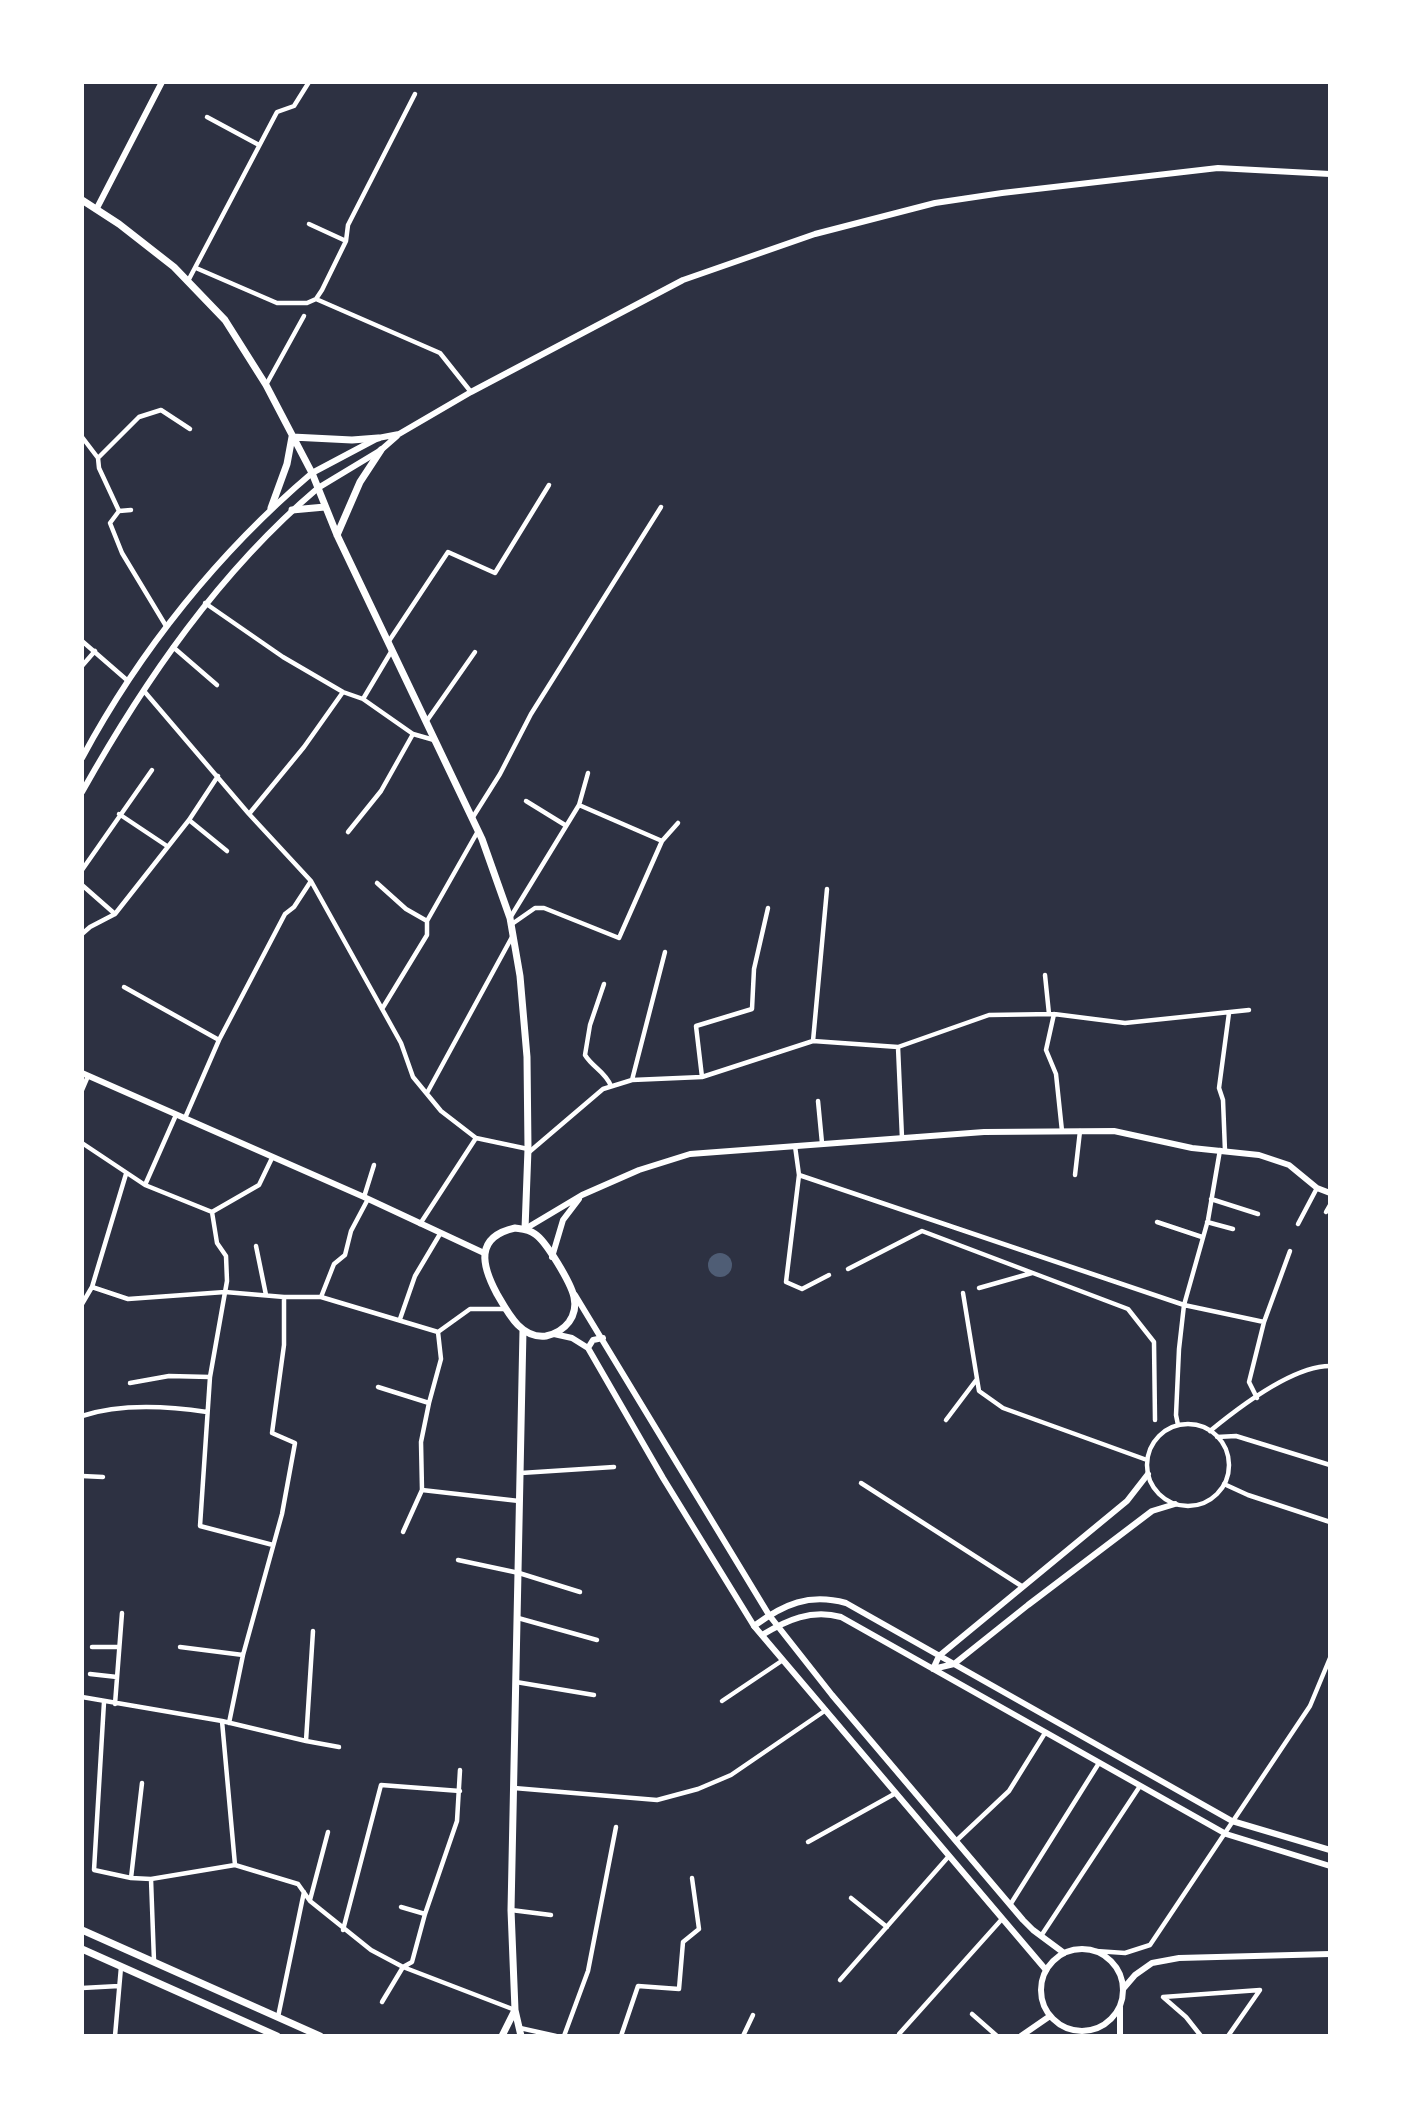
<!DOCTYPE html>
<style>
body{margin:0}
#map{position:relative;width:1412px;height:2118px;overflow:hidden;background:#2d3142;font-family:"PT Sans Narrow",sans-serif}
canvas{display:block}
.frame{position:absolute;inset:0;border:84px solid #fff;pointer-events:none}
</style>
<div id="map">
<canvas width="1412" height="2118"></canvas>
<div class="frame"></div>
</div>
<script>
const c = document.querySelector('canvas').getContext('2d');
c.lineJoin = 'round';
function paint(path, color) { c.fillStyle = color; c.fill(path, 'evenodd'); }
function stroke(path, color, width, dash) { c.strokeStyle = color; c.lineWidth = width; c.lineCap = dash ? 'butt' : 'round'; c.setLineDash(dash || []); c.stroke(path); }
const water = new Path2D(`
 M708 1265a12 12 0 1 1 24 0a12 12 0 1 1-24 0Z`);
const minor = new Path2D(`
 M207,117L259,145
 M309,224L346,241
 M196,268L277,303H307L316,299L322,290L346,241L348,225L415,94
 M188,281L277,112L294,106L309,82
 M316,299L440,353L471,392
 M266,385L304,316
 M82,437L98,458L99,468L119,511L110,523L122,553L166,626
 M98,458L139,417L161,410L190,429
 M119,511L131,510
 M205,603L283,657L343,692L363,699L413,734L434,740
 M82,641L128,681
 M389,641L448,552L495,573L549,485
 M173,647L217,685
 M82,666L95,651
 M144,691L249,814L311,881L401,1043L413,1077L441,1111L476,1138L528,1149
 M363,699L391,652
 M426,722L475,652
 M526,801L565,825
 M579,805L662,841
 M119,814L167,846
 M249,814L304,747L343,692
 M473,817L500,774L531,714L661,507
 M189,820L227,851
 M348,832L381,791L413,734
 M82,870L152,770
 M377,883L406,909L427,921
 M82,885L115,914
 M510,918L579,805L588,773
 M512,924L535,908H544L619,938L662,841L678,823
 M82,934L90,927L115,914L189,820L218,776
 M1045,975L1049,1014
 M604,984L590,1025L585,1055C593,1068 605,1071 611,1086
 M124,987L219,1040
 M382,1009L427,935V921L478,831
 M1054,1014L1046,1050L1056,1074L1062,1131
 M813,1041L827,889
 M898,1047L902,1138
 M702,1077L696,1026L752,1009L754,969L768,908
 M632,1080L665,952
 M82,1090L88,1076
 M427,1093L512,937
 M818,1101L822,1143
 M185,1118L219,1040L285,914L294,907L311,881
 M82,1143L145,1185L212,1212
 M795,1146L799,1175L786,1282L802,1289L829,1275
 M1225,1151L1223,1100L1219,1088L1229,1013
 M528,1153L603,1089L632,1080L702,1077L813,1041L898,1047L989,1015L1054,1014L1125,1023L1249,1010
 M799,1175L1184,1305L1264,1322
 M1075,1175L1080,1131
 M145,1185L176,1115
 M364,1197L374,1165
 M1211,1199L1258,1214
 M212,1212L217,1243L226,1256L227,1281L210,1377L200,1526L273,1545
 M212,1212L259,1185L272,1158
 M1326,1212L1330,1205
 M1157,1222L1202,1237
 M1207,1222L1233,1229
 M420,1224L476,1138
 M1298,1224L1317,1188
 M256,1246L266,1295
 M848,1269L922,1231L1128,1309L1154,1342L1155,1420
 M92,1287L128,1299L225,1292L284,1297H321L438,1332L470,1309H505
 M979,1288L1032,1273
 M963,1293L979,1391L1003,1408L1147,1460
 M321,1297L334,1264L345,1255L351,1231L368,1199
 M82,1304L92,1287L126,1174
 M400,1319L415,1276L440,1234
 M130,1383L169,1376L210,1377
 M378,1387L429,1403
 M1257,1398L1249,1382L1264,1322L1290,1251
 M82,1416C121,1403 167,1406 207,1412
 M946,1420L977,1379
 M1147 1465a41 41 0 1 1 82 0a41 41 0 1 1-82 0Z
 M1178,1425L1176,1415L1179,1349L1184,1305L1208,1220L1220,1150
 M1210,1431C1238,1408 1293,1366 1330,1366
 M1217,1437L1236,1436L1330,1465
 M521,1473L614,1467
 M82,1476L103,1477
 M861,1483L1023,1587
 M1224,1484L1248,1495L1330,1522
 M422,1490L519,1501
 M403,1532L422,1490L421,1442L429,1403L441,1359L438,1332
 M458,1560L519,1573L580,1592
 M518,1618L597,1640
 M92,1647H119
 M180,1647L243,1655
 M90,1674L117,1677
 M516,1682L594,1695
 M82,1697L222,1721L306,1741L313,1631
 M722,1701L783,1660
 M104,1702L94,1870L131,1878
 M115,1704L122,1613
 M222,1721L235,1865
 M229,1723L243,1655L282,1514L295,1443L272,1433L284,1345V1297
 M306,1741L339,1747
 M142,1783L131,1878L151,1879
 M514,1788L657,1800L698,1789L731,1775L826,1710
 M956,1841L1009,1791L1045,1733
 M808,1842L896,1793
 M851,1898L887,1927
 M310,1900L328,1832
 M1010,1905L1099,1763
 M401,1907L425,1914
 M511,1910L551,1915
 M343,1930L381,1785L460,1791
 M1041,1936L1140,1786
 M1096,1951L1125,1953L1150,1945L1310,1706L1330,1658
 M154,1961L151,1879L235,1865L298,1884L310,1901L371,1950L403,1967L515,2010
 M840,1980L949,1856
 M82,1988L119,1986
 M382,2002L403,1967L412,1962L425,1914L457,1821L460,1770
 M972,2014L997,2036
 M278,2017L304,1892
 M520,2028L556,2036
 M899,2034L1002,1919
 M115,2036L121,1967
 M564,2036L588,1971L616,1827
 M621,2036L638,1986L679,1989L683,1942L699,1929L692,1878
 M743,2036L753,2015
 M1201,2036L1186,2017L1163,1997L1260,1990L1228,2036`);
const tertiary = new Path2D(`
 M97,208L162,82
 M312,473L378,438L399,434L471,392L683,280L815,234L935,203L1002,193L1218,168L1330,174
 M318,488L381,450L397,436
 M525,1229L582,1195L639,1170L690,1154L984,1132L1114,1131L1192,1148L1259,1155L1289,1165L1317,1188L1330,1193
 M552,1257L563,1220L579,1199
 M754,1626C784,1604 809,1593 846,1603L1232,1821L1330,1850
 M762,1635C787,1620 811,1609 841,1617L1226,1834L1330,1866
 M933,1669L954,1664L1028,1605L1152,1511L1175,1504
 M933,1669L939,1656L1127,1501L1148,1474
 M1041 1990a41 41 0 1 1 82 0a41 41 0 1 1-82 0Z
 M1123,1989L1135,1975L1152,1963L1179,1958L1330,1954
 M1021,2036L1050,2016
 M1120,2036V2007`);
const secondary = new Path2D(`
 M82,758C140,650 219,552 312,473
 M82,792C145,680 219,572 318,488
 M82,1073L364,1197L484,1253
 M575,1295L769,1615L832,1695L1023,1920L1033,1930L1064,1953
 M554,1334L572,1338L588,1348L663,1478L754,1626L1046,1970
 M588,1348L593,1340L603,1338`);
const primary = new Path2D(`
 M82,200L119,224L174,267L225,320L266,385L312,473L337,535L482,839L510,918L520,976L527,1057L528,1149L525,1229
 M271,508L287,464L292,437L352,440L378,438
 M292,510L325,507
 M337,535L360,482L381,450
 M515,1228C522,1229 529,1229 535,1234C546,1241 571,1283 574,1297C576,1306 574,1315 569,1322C563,1330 555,1334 546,1336C521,1339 508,1313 497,1294C482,1266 474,1237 515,1228Z
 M82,1930L320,2036
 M82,1949L277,2036
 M515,2010L511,1910L523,1330
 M502,2036L515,2010L521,2036`);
paint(water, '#4f5d75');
stroke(minor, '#fff', 4.5);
stroke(tertiary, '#fff', 6);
stroke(secondary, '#fff', 6);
stroke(primary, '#fff', 7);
</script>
